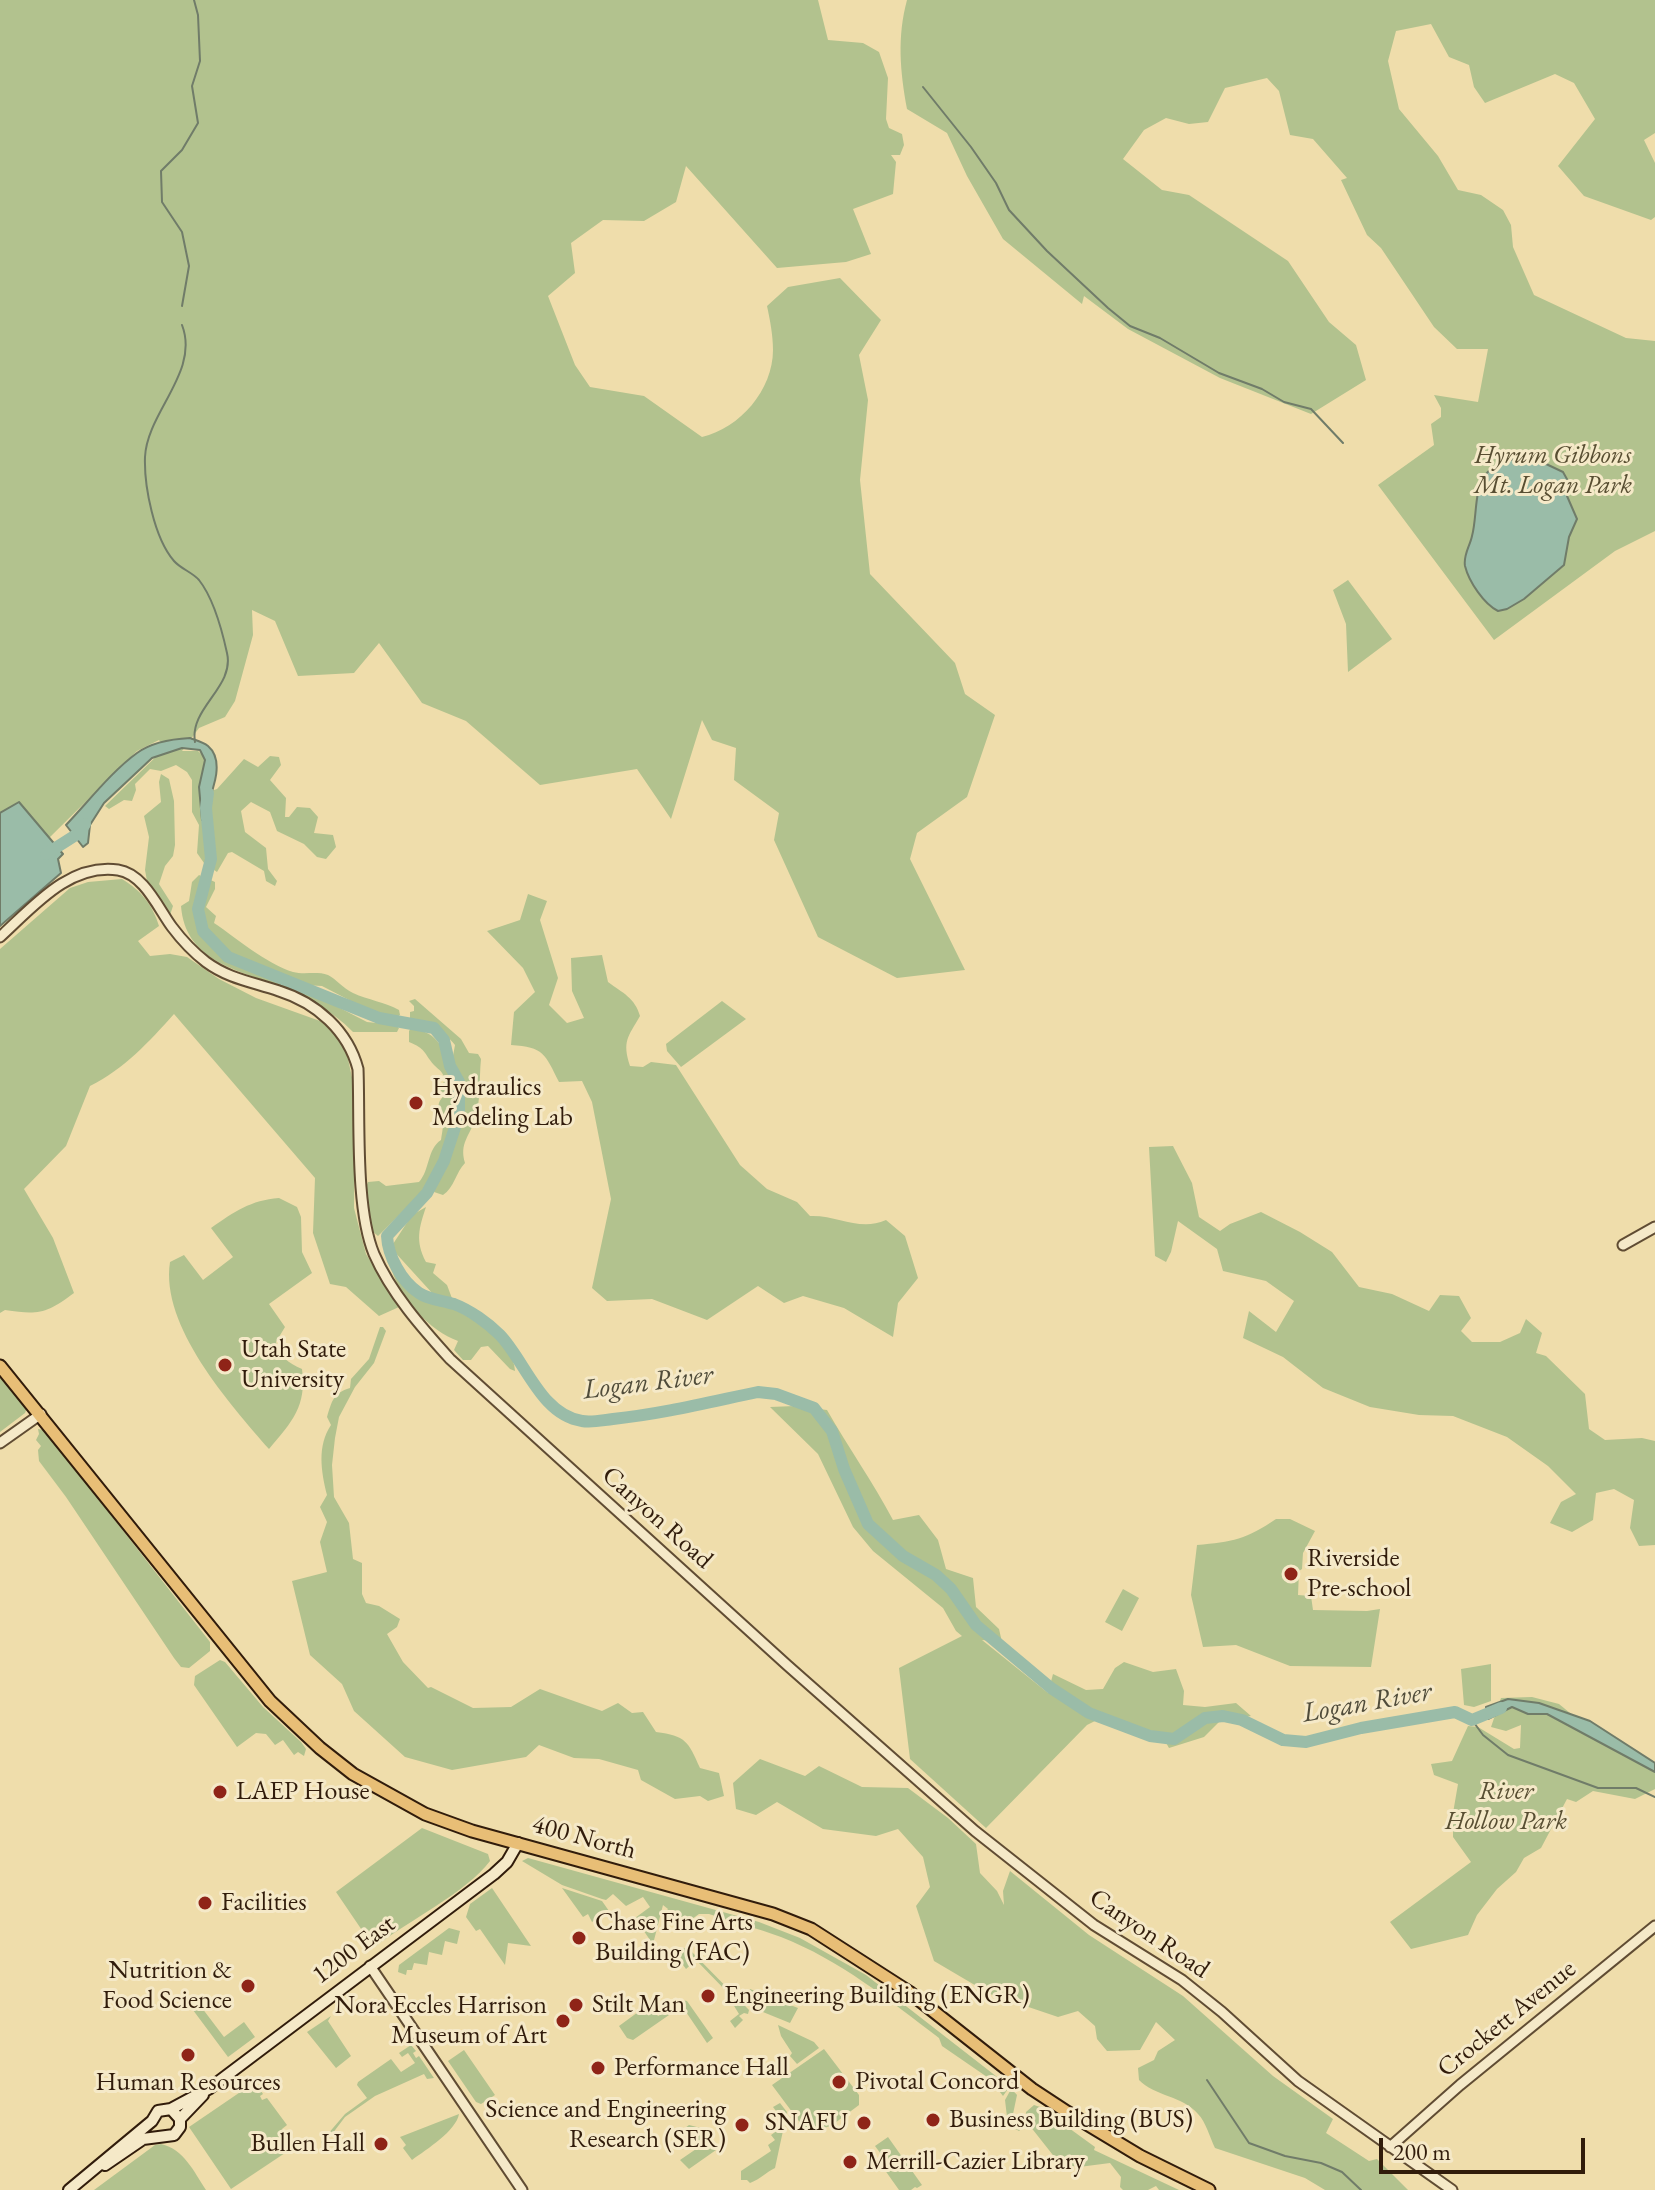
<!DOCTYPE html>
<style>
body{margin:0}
#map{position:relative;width:1655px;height:2190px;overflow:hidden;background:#efddab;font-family:"EB Garamond",serif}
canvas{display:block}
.scale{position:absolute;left:1379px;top:2138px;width:206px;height:36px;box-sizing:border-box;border:4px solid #311c0b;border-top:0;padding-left:10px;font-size:24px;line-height:28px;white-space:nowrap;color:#311c0b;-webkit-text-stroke:6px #f5e9c8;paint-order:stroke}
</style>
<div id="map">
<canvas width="1655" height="2190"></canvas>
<div class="scale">200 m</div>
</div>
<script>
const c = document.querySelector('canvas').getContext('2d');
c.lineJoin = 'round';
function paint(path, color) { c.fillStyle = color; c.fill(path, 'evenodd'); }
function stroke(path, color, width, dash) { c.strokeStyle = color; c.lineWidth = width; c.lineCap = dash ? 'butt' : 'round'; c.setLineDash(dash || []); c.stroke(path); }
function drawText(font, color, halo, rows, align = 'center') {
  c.font = font + ' "EB Garamond",serif'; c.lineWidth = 6; c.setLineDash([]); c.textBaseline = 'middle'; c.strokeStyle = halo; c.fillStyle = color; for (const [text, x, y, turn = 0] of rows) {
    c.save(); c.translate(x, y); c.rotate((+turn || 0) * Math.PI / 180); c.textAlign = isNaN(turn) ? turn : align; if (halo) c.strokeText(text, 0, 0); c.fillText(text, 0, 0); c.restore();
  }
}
const green = new Path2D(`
 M0,0H818L828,40L863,43L879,52L888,78L886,119L889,128L902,134L904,145L900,155H891L896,162L893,194L853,209L871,254L846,262L777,268L686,166L676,202L644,221L603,220L571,243L575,273L548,296L575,365L590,387L644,396L702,437C740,428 773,390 773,350C773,335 770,320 767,306L788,287L840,278L881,320L859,355L868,400L860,480L870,574L955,663L965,694L995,715L967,797L917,833L910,859L965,970L897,978L818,937L774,840L779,813L734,780L736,748L712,740L702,720L671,819L637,769L540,785L466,721L422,703L379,643L354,673L298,676L275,621L252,610L253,635L235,701L225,717L199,728L182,751H198L207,759L205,793L217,789L244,759L258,767L270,756L279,757L281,765L270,780L286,798L285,817H289L297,807L310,808L318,817L314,833L333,835L336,847L326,859L317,857L304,844L277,831L270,812L251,802L241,811L245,832L266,848L268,869L277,881L275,886L266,881L264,871L232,852L228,853L217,872L204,863L197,853L199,825L192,812V780L187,772L176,765L161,771L150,769L135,784L136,790L132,801L124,800L109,809L105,806L165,748L159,740L137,751L48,839L19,803L0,813Z
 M907,0H1655V133L1644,140L1655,163V217L1651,220L1584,196L1558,166L1595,119L1574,83L1555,74L1485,103L1474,87L1469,65L1449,57L1431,24L1396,31L1388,61L1399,109L1438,156L1458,190L1481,195L1503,210L1511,225L1513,247L1534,295L1626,338L1655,341V531L1615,551L1494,640L1378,485L1434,445L1431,424L1441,417V408L1434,395L1478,402L1488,349H1457L1434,327L1381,248L1367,235L1341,180L1347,178L1313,139L1290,135L1279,91L1267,78L1225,88L1208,122L1189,124L1166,118L1144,130L1123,159L1162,190L1189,195L1288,261L1329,322L1356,345L1366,380L1311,414L1220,378L1128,329L1084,296L1082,304L1003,239L967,176L947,133L907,109C900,71 897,37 907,0Z
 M1348,580L1392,639L1348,672L1346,624L1333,590Z
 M161,774L169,779L174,801L175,845L173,856L165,866L159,884L173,906L170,915L147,881L145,870L149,837L144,816L161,802L159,782Z
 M199,875L215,882V889L206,907L216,916L214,923C238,939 265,963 293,972C304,975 317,971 328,975C336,979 343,988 353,993C368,1000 385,1002 399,1010L400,1015L396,1018L382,1017L322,986L305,985L272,970L259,967L258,972L305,990L367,1022L395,1025L399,1028L397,1032H353C332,1010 302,994 274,984C233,969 185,959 181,906L189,901L192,882Z
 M122,879C141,891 152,903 159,926L138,941L150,956L170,954L187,957L219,979L256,998L320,1021L335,1033L346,1050L355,1091L354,1208L366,1254L399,1307L379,1316L346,1287L330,1284L313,1233L315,1178L174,1014C149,1042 124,1069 90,1086L66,1146L24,1189L53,1238L74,1293C46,1314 38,1315 5,1310L0,1313V949L70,888L88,882Z
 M528,894L547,901L540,920L558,978L549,1005L567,1023L584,1018L572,991L571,958L602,955L608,982C623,993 635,998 640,1016C628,1037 622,1041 630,1066L643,1067L651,1062L676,1065L740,1165L767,1189L797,1202L810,1216C839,1215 859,1232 886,1220L905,1236L918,1278L898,1303L893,1337L844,1308L803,1296L784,1303L758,1286L707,1320L652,1299L607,1301L592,1288L611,1199L592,1102L582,1081L559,1082C545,1054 544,1047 511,1045L514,1012L535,992L523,968L487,931L520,920Z
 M415,999L461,1039L469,1053L478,1054L481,1059C479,1078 481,1102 475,1119C470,1136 459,1143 465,1163C456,1172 454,1188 443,1195L434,1192L438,1177L378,1236L372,1231L366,1187L368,1182L379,1181L386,1186L419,1182C430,1170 427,1149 441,1140C442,1133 444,1125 442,1119C439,1107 435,1104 445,1095L438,1088L445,1081C443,1071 440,1071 434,1065C423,1052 426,1049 409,1042V1031L411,1028C440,1033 444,1049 450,1074L453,1077L457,1073L453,1056L455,1045C442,1029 432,1022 410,1019V1012L414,1011V1006L409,1001Z
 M722,1001L746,1019L681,1067L667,1051L666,1044Z
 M1173,1146L1192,1183L1199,1217L1220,1231L1230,1224L1261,1212L1300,1232L1332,1252L1359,1287L1392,1294L1429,1311L1440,1295L1459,1296L1471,1318L1461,1331L1472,1342H1500L1520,1333L1526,1319L1542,1333L1536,1353L1546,1356L1585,1394L1589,1429L1605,1440L1642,1438L1655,1441V1545L1639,1546L1630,1528L1634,1500L1614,1489L1596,1493L1593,1520L1572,1532L1550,1523L1561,1502L1576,1494L1548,1466L1507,1437L1453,1416L1419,1415L1370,1407L1323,1388L1283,1357L1243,1338L1249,1311L1276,1332L1294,1301L1266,1281L1223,1271L1217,1249L1178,1221L1171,1252L1166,1262L1155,1256L1149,1147Z
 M279,1198L297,1207L301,1217L302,1252L312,1273L269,1304L285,1327L276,1342C280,1357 288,1363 302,1369C307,1406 292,1422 269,1449C230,1404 160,1326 170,1262L184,1255L203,1280L233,1257L211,1228C234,1212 251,1200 279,1198Z
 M426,1207C419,1228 415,1241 426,1262L436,1264L433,1273L447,1285L453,1301L449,1306C473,1319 514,1341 515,1371L510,1369L488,1346L481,1347L471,1360H463L454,1350L458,1341C430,1331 401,1299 392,1271L394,1268L421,1300L433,1294L392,1249L393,1244L412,1215Z
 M380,1327H383L386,1331L374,1363L355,1387L339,1417L335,1438L332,1465L334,1497L349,1523L353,1559L362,1563V1594L366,1603L379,1606L400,1619L397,1627L387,1634L403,1662L428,1688L431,1687L473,1708L511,1707L540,1689L602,1711L618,1703L632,1713L643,1712L656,1732C686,1736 688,1741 700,1768L719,1773L724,1796L708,1801L700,1796L675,1799L641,1780L638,1770L599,1759L574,1758L539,1745L526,1757L452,1770L405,1757L354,1711L342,1684L310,1655L292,1581L327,1572L320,1542L327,1522L320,1507L327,1495C321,1471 317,1446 331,1425L327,1417C332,1401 333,1393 350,1388L351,1379L369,1359Z
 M0,1373L27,1408L25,1413L0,1432Z
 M795,1406L827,1410C848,1447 873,1482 893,1520L919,1515L938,1540L946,1569L973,1578L976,1607L999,1629L1002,1642L982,1640L1048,1693L1053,1674L1086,1690L1103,1689L1115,1668L1124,1662L1153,1672L1176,1669L1184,1691L1183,1705L1205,1707L1236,1703L1251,1716L1221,1720L1204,1737L1169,1748L1161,1734L1105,1716L1087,1725L986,1828L910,1759L899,1668L962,1636L956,1631L943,1608L873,1551L853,1527L818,1454L770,1407Z
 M38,1429L44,1430L50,1437L210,1642V1651L189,1668L181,1667L174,1658L66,1497L39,1461L38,1450L41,1446L36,1440L39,1434Z
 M1276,1519H1290L1315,1531L1303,1553L1302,1569L1299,1571L1298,1595L1311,1596L1313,1610L1367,1611L1380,1609L1371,1667L1290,1666L1236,1645L1203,1647L1191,1595L1197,1545C1232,1542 1247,1539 1276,1519Z
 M1123,1589L1139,1598L1122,1631L1105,1622Z
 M220,1660L225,1662L263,1707L301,1742L306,1749L304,1756L298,1752L294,1755L283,1740L275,1745L266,1734L256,1733L237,1747L194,1685L195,1676Z
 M1491,1664V1701L1474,1707L1464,1705L1461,1669Z
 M1532,1697L1559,1704L1598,1736L1655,1771V1789L1635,1799L1593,1791L1576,1802L1567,1799L1541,1848L1524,1858L1516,1872L1497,1889L1477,1915L1468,1935L1411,1949L1390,1922L1471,1862L1453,1837V1813L1458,1784L1434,1775L1431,1764L1452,1761L1468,1726L1478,1727L1514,1749L1520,1748L1521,1725L1506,1731L1491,1727L1501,1698Z
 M760,1759L805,1776L819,1766L862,1787L908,1788L948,1818L976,1844L980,1873L997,1891L1004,1905L1003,1891L1010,1871L1089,1935L1183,1996L1273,2076L1333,2119L1326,2133L1369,2161L1377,2159L1408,2190H1325L1305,2178L1215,2148C1210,2138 1206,2122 1198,2114C1183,2096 1154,2096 1139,2080L1138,2068L1154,2060L1158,2051L1175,2040L1156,2022L1140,2050L1107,2051L1097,2039L1095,2026L1078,2011L1058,2017L990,1994L934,1961L916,1906L930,1887L923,1857L898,1829L876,1836L823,1829L777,1802L756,1815L736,1809L733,1783Z
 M422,1828L488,1854L490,1861C467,1892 408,1921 376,1946L372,1945L336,1892Z
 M528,1858L759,1922L800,1938L866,1975L1010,2087L1017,2095L1013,2114L1021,2129L1019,2131L1008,2125L1005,2100L1010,2091L1008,2089L1003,2096L990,2079L942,2046L939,2038C889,2000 840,1960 781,1937C757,1928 733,1922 709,1914H699L681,1927L664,1915L668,1909L663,1905L652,1948L643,1944L650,1940L635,1918L650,1907L643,1897L626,1906L613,1894L606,1900L602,1899L562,1885L522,1861Z
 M492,1888L531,1946L508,1943L505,1965L480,1929L476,1931L466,1917L470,1904Z
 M562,1888L602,1901L609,1911L592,1922L588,1914L583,1917Z
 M449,1928L460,1931L457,1944L445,1941L442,1955L429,1952L427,1965L414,1963L412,1970H407L406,1975L398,1972L399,1965Z
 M684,1948L689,1949L749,2010L748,2014L744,2013L739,2016L743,2020L735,2028L730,2021L739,2014L728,1996L729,1994L696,1960L686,1969L675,1954Z
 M750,1989L798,2008L790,2023L758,2010L745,1998Z
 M199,2000L204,2006L202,2008L224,2037L244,2022L255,2037L228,2057L190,2006Z
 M682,2000L687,2001L713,2038L707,2043L682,2006L633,2040L627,2038L619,2026L649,2004L658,2016L674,2008Z
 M331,2016L328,2021L351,2056L336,2068L307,2032Z
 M778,2025L814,2042L819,2048L797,2064L790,2056L792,2053L781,2036Z
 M411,2045L416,2051L413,2053L416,2058L419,2056L434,2078L427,2079L424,2074L375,2096L345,2117L323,2146L321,2142L345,2114L367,2098L357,2085L358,2082L391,2059L401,2072L415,2063L408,2053L402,2057L399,2053Z
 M824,2049L859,2095V2105L831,2126L807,2132L772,2085Z
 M464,2050L495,2095L481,2104L476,2102L448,2061Z
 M255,2082L263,2094L260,2096L262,2100L267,2098L287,2125L282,2129L294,2147L231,2189L189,2127Z
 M780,2103L787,2112L775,2168C766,2172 761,2179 750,2183L747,2180H741V2171L771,2151L768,2145L775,2140L771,2135L778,2130L775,2125L782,2120L777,2113L779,2110L776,2111L773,2107Z
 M1034,2105L1040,2107L1095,2147L1094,2150L1179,2190H1159L1156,2186L1148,2190H1123L1120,2187L1121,2177L1110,2163L1079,2167L1060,2164L1026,2121V2112Z
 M459,2114C456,2131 427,2149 412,2160L403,2148L406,2145L400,2137Z
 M689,2125L701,2128L716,2150L689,2169L680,2160L699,2147L685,2128Z
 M888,2137L922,2185L917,2188L915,2187L911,2190H899L882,2166L887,2162L875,2146Z
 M161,2144C184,2149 194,2172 206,2190H94L155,2145Z`);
const water = new Path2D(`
 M1518,458L1544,463L1563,472L1568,481L1567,496L1577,519L1569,537L1564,565L1524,599L1507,609L1498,611C1484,604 1469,582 1465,566C1463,555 1470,546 1472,536C1477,518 1474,490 1485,475C1493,465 1506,461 1518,458Z
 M190,738C195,740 203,742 208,746C228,763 208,800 202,820L199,787L205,760L200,750L182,748L152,758L104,803L90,825L88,843L83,847L66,825C88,802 112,771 137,753C152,742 171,739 190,738Z
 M19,802L63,854L58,859L61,873L0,926V813Z
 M1508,1699L1539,1703L1590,1721L1655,1763V1772L1547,1714H1528L1512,1707L1488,1719L1486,1707Z`);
const stream = new Path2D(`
 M923,87L971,147L996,183L1009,210L1047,251L1108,308L1130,326L1160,338L1219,373L1262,389L1284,402L1311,409L1343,443
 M182,306L189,266L182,232L162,202L161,171L182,150L198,123L192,86L200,61L198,15L194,0
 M182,325C200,372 147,412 145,457C144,486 154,538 174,561C181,569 192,572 199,580C214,599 222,630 227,653C235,687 189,708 195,742
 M1472,1720L1483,1735L1508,1755L1598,1788H1636L1655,1797
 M1207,2080L1249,2143L1285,2156L1321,2163L1342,2172L1361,2190`);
const river = new Path2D(`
 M208,793L206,808L211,859L198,909L203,931L228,957L379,1018L434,1028L444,1040L450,1066L459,1082V1115L444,1161L427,1193L387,1236C388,1256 401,1281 419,1293C429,1300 442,1300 454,1304C470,1310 488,1323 500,1335C525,1361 541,1415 582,1421C592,1423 603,1420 613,1419C662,1414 710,1402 758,1392L776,1394L814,1408L832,1431L844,1469L868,1524L903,1556L936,1575L951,1589L976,1625L1051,1688L1089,1713L1150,1736L1174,1739L1205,1718L1223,1716L1242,1720L1283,1740L1306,1742L1361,1728L1455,1712L1472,1720L1501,1708
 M46,854L79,833L85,824`);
const tertiary = new Path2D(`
 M0,937C33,907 69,863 118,870C144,874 158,908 172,927C181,939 193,952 206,962C229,979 253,982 279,991C317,1003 348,1031 358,1069C360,1120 355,1208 374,1254C391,1293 422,1328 450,1359L787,1665L975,1831L1094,1925L1182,1980L1222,2012L1298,2081L1452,2190
 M1623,1245L1655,1227
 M0,1443L41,1414
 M370,1966L522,2190
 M1390,2147L1460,2085L1655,1926`);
const secondary = new Path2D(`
 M180,2119L203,2095
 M105,2165L143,2139L174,2135L180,2127V2119L171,2109
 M69,2190L152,2121L158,2111L171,2109L210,2088L494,1874L507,1862L518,1843`);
const primary = new Path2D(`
 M0,1366L270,1701L320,1748L353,1774L425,1814L472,1831L773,1914L811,1929L909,1992L1032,2089L1067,2112L1140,2156L1209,2190`);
const markers = [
 [416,1103,8,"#8f2418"],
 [225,1365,8,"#8f2418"],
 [1291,1574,8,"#8f2418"],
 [220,1792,8,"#8f2418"],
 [205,1903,8,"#8f2418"],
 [579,1938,8,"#8f2418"],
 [248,1986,8,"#8f2418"],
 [708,1996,8,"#8f2418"],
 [576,2005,8,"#8f2418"],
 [563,2021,8,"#8f2418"],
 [188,2055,8,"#8f2418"],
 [598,2068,8,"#8f2418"],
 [839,2082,8,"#8f2418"],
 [933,2120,8,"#8f2418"],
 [864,2123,8,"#8f2418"],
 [742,2125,8,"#8f2418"],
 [381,2144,8,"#8f2418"],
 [850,2162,8,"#8f2418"]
];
const parkNames = [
 ["Hyrum Gibbons",1553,456],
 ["Mt. Logan Park",1553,486],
 ["River",1506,1792],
 ["Hollow Park",1506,1822]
];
const poiNames = [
 ["Hydraulics",432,1088],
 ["Modeling Lab",432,1118],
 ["Utah State",241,1350],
 ["University",241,1380],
 ["Riverside",1307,1559],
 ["Pre-school",1307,1589],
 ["LAEP House",236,1792],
 ["Facilities",221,1903],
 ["Chase Fine Arts",595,1923],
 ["Building (FAC)",595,1953],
 ["Nutrition &",232,1971,"right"],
 ["Food Science",232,2001,"right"],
 ["Engineering Building (ENGR)",724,1996],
 ["Stilt Man",592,2005],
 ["Nora Eccles Harrison",547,2006,"right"],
 ["Museum of Art",547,2036,"right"],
 ["Performance Hall",614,2068],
 ["Pivotal Concord",855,2082],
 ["Human Resources",188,2083,"center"],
 ["Science and Engineering",726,2110,"right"],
 ["Research (SER)",726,2140,"right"],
 ["Business Building (BUS)",949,2120],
 ["SNAFU",848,2123,"right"],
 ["Bullen Hall",365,2144,"right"],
 ["Merrill-Cazier Library",866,2162]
];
const streetNames = [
 ["Canyon Road",657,1518,42],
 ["400 North",584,1838,15],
 ["Canyon Road",1149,1934,34],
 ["1200 East",354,1950,-37],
 ["Crockett Avenue",1507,2019,-39]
];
const waterNames = [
 ["Logan River",648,1383,-7],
 ["Logan River",1367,1703,-10]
];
paint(green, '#b2c28e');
paint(water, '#9abca8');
stroke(water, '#707c69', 2);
stroke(stream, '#707c69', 2);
stroke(river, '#9abca8', 12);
stroke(tertiary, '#604c33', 13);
stroke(secondary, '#311c0b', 14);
stroke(primary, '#311c0b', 15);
stroke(tertiary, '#f5e9c8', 9);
stroke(secondary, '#f5e9c8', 10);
stroke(primary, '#e8be76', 11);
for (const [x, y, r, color] of markers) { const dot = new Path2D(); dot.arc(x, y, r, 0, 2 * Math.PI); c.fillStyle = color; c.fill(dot); stroke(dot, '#f5e9c8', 3); }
drawText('italic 26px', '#584e32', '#f5e9c8', parkNames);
drawText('26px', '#311c0b', '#f5e9c8', poiNames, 'left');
drawText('26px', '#311c0b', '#f5e9c8', streetNames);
drawText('italic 28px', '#504c3a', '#f5e9c8', waterNames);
</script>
